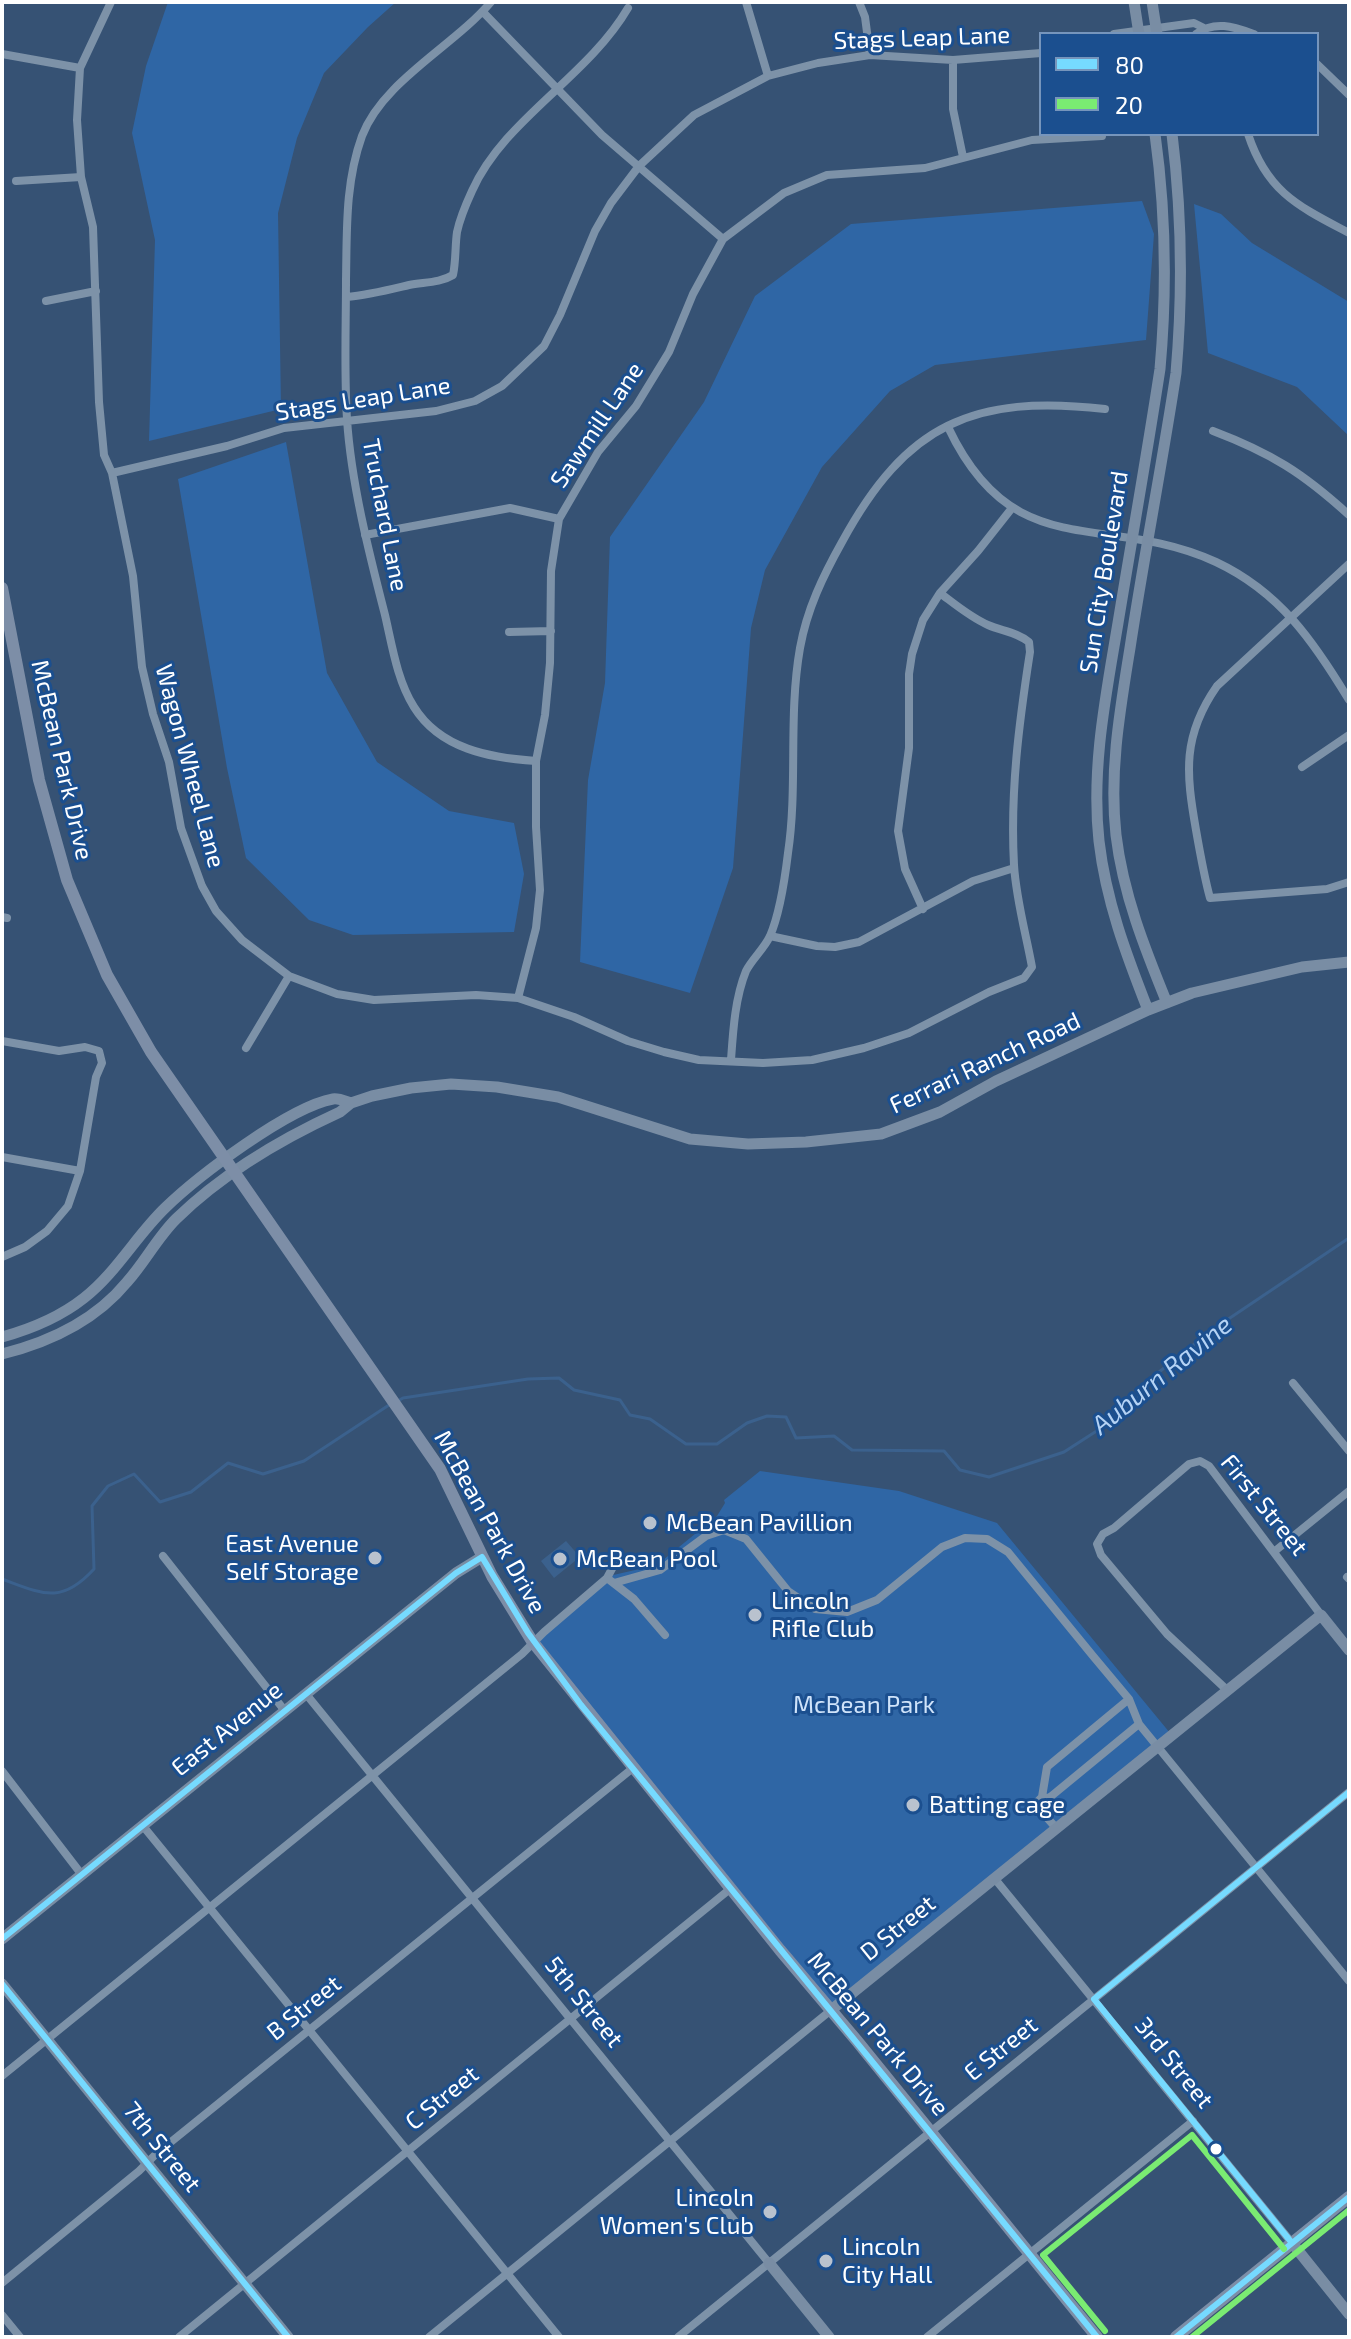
<!DOCTYPE html>
<style>
body{margin:0}
#map{position:relative;width:1351px;height:2339px;overflow:hidden;background:#365274;font-family:"Exo 2",sans-serif}
canvas{display:block}
.frame{position:absolute;inset:0;border:4px solid #fff;pointer-events:none}
.legend{position:absolute;left:1039px;top:32px;width:280px;height:104px;box-sizing:border-box;background:#1b4f8f;border:2px solid #7695bc;margin:0;padding:10px 14px;list-style:none;font-size:24px;color:#fff}
.legend li{display:flex;align-items:center;gap:16px;height:40px}
.legend b{width:40px;border:2px solid #7695bc}
</style>
<div id="map">
<canvas width="1351" height="2339"></canvas>
<div class="frame"></div>
<ul class="legend">
<li><b style="height:10px;background:#76daff"></b>80</li>
<li><b style="height:10px;background:#7aeb72"></b>20</li>
</ul>
</div>
<script>
const c = document.querySelector('canvas').getContext('2d');
c.lineJoin = 'round';
function paint(path, color) { c.fillStyle = color; c.fill(path, 'evenodd'); }
function stroke(path, color, width, dash) { c.strokeStyle = color; c.lineWidth = width; c.lineCap = dash ? 'butt' : 'round'; c.setLineDash(dash || []); c.stroke(path); }
function drawText(font, color, halo, rows, align = 'center') {
  c.font = font + ' "Exo 2",sans-serif'; c.lineWidth = 6; c.setLineDash([]); c.textBaseline = 'middle'; c.strokeStyle = halo; c.fillStyle = color; for (const [text, x, y, turn = 0] of rows) {
    c.save(); c.translate(x, y); c.rotate((+turn || 0) * Math.PI / 180); c.textAlign = isNaN(turn) ? turn : align; if (halo) c.strokeText(text, 0, 0); c.fillText(text, 0, 0); c.restore();
  }
}
const green = new Path2D(`
 M168,2H396L368,27L324,73L297,138L278,213L281,409L149,441L155,240L132,133L146,66Z
 M1142,201L1154,234L1146,340L935,365L890,391L822,467L765,570L751,628L733,868L690,993L580,962L588,780L605,683L610,537L704,402L755,296L851,224Z
 M1194,204L1221,214L1252,243L1349,302V436L1297,387L1208,353Z
 M286,442L327,673L377,762L449,811L514,823L524,874L514,932L353,935L309,920L246,858L227,768L178,479Z
 M760,1471L899,1491L997,1523L1170,1733L832,2006L536,1638L609,1576L657,1565L717,1516L725,1503L724,1500Z`);
const water = new Path2D(`
 M566,1541L580,1557L554,1578L541,1561Z`);
const stream = new Path2D(`
 M396,1402L403,1398L528,1379L559,1378L574,1390L620,1400L630,1415L650,1419L686,1444H717L747,1423L767,1416L786,1417L796,1438L834,1436L852,1450L944,1451L960,1470L989,1477L1064,1452L1123,1414L1159,1372L1215,1328L1349,1238
 M2,1579C43,1594 61,1605 94,1569L92,1506L108,1486L134,1474L160,1502L191,1492L228,1463L263,1474L304,1461L389,1405`);
const street = new Path2D(`
 M111,2L80,68L77,120L81,177L93,227L99,402L104,455L112,473L133,576L142,667L153,714L169,762L181,828L202,886L216,911L242,940L289,976L337,994L374,1000L476,995L518,998L574,1017L628,1041L664,1052L699,1060L763,1063L812,1060L864,1048L909,1033L989,992L1024,978L1032,967C1026,934 1016,899 1014,865C1010,792 1019,723 1030,652L1029,642C1017,632 1002,631 988,625C970,617 956,605 940,593
 M491,2C454,46 383,81 362,136C345,183 347,231 346,280C346,326 344,373 347,419C351,482 369,553 385,615C392,645 397,680 414,707C440,749 490,758 536,761
 M746,2L768,76
 M859,2L865,17L870,55
 M483,12L602,135L723,239
 M1114,34L1194,23L1204,28
 M1196,34C1215,20 1234,27 1254,34
 M2,54L80,68
 M953,60V109L963,157
 M1317,64L1349,95
 M1248,134C1267,192 1298,206 1349,233
 M16,181L81,177
 M346,297C369,295 388,290 409,285C424,282 440,283 453,275C456,261 455,246 457,232C460,218 466,204 472,191C504,119 587,78 628,8
 M46,301L96,291
 M948,427C1014,567 1105,511 1216,562C1280,592 1314,642 1349,700
 M1213,431C1271,453 1303,473 1349,515
 M112,473L227,446L284,428L436,411L475,401L502,386L544,346L560,315L595,231L611,203L639,166L694,115L768,76L818,63L870,55L953,60L1041,53
 M365,535L510,508L559,519
 M1349,564L1217,686C1182,736 1186,773 1196,830C1200,853 1204,876 1210,898L1327,889L1349,882
 M509,632L551,631
 M1302,767L1349,735
 M923,909L905,869L898,831L909,748V674L912,654L923,620L940,593L978,551L1012,508
 M2,917L7,918
 M770,936L817,946L835,947L859,942L973,881L1014,868
 M518,998L536,928L540,890L536,827V761L545,715L550,663L551,571L559,519L598,452L636,406L669,352L693,294L723,239L784,193L827,175L925,168L1032,140L1102,136
 M2,1041L59,1051L85,1047L99,1051L102,1063L96,1077L80,1171L68,1206L47,1231L25,1247L2,1257
 M246,1048L289,976
 M731,1060C733,1031 735,998 746,971C752,959 764,949 770,936C780,913 785,878 788,853C798,786 788,716 800,648C807,609 823,576 842,542C906,424 973,394 1105,409
 M2,1157L80,1171
 M1293,1383L1349,1451
 M1275,1551L1349,1491
 M163,1556L285,1711
 M1347,1577L1349,1579
 M607,1578L614,1565
 M614,1583L660,1570L706,1536L724,1530L746,1539L788,1591L815,1609L847,1612L877,1600L942,1547L965,1538L987,1539L1008,1552L1093,1656L1129,1699L1139,1724L1349,1981
 M1227,1690L1167,1634L1101,1555L1097,1544L1103,1534L1114,1528L1189,1464L1200,1461L1209,1466L1321,1615
 M306,1694L769,2263
 M1129,1699L1047,1767L1042,1797L1049,1798L1139,1724
 M2,1771L82,1875
 M1042,1797L1035,1804L1057,1829
 M143,1826L559,2337
 M995,1879L1292,2243
 M2,2076L522,1654L544,1632L607,1578L634,1599L665,1635
 M2,2283L139,2171L156,2154L633,1768
 M2,2315L20,2337
 M179,2337L730,1889
 M429,2337L830,2011
 M678,2337L1349,1792
 M927,2337L1193,2121`);
const secondary = new Path2D(`
 M1134,2L1139,34
 M1152,2L1157,34
 M1167,1003C1145,949 1123,894 1116,835C1109,772 1120,710 1130,648C1144,556 1162,465 1176,373C1183,292 1182,214 1172,134
 M1148,1010C1126,954 1106,901 1099,841C1091,768 1106,695 1118,623C1132,538 1147,454 1160,369C1167,290 1166,213 1155,134
 M2,1337C31,1329 60,1317 84,1298C116,1273 136,1236 165,1208C198,1176 289,1107 333,1099C338,1098 345,1101 351,1103
 M2,1354C50,1342 95,1321 127,1282C145,1262 157,1238 176,1219C223,1173 281,1139 340,1112L351,1103L372,1096L411,1088L451,1084L497,1087L558,1097L690,1139L748,1144L806,1142L881,1134L940,1112L996,1081L1148,1010L1192,993L1302,967L1349,962
 M2,1939L456,1573L482,1557
 M2,1984L288,2337
 M830,2011L1321,1615L1349,1650
 M1292,2243L1349,2314
 M769,2263L829,2337`);
const primary = new Path2D(`
 M2,588L39,780L67,880L107,975L151,1052L440,1469L492,1576L532,1641L780,1950L857,2041L1097,2337
 M1176,2337L1349,2197`);
const bus1 = new Path2D(`
 M2,1939L456,1573L482,1557L528,1633L581,1705L1097,2337
 M2,1984L288,2337
 M1292,2243L1094,1999L1349,1792
 M1176,2337L1349,2197`);
const bus2 = new Path2D(`
 M1105,2331L1043,2255L1192,2135L1284,2249
 M1192,2337L1349,2210`);
const markers = [
 [650,1523,8,"#b9c2ce"],
 [375,1558,8,"#b9c2ce"],
 [560,1559,8,"#b9c2ce"],
 [755,1615,8,"#b9c2ce"],
 [913,1805,8,"#b9c2ce"],
 [1216,2149,7,"#fff"],
 [770,2212,8,"#b9c2ce"],
 [826,2261,8,"#b9c2ce"]
];
const streetNames = [
 ["Stags Leap Lane",922,38,-2],
 ["Stags Leap Lane",363,399,-9],
 ["Sawmill Lane",597,425,-56],
 ["Truchard Lane",385,515,79],
 ["Sun City Boulevard",1104,572,-81],
 ["McBean Park Drive",62,760,77],
 ["Wagon Wheel Lane",190,766,75],
 ["Ferrari Ranch Road",985,1063,-25],
 ["First Street",1264,1505,51],
 ["McBean Park Drive",490,1522,61],
 ["East Avenue",227,1729,-39],
 ["D Street",898,1928,-39],
 ["5th Street",584,2002,51],
 ["B Street",304,2008,-39],
 ["McBean Park Drive",878,2034,50],
 ["E Street",1001,2049,-39],
 ["3rd Street",1174,2063,51],
 ["C Street",442,2098,-39],
 ["7th Street",162,2147,51]
];
const poiNames = [
 ["McBean Pavillion",666,1523],
 ["East Avenue",359,1544,"right"],
 ["Self Storage",359,1572,"right"],
 ["McBean Pool",576,1559],
 ["Lincoln",771,1601],
 ["Rifle Club",771,1629],
 ["Batting cage",929,1805],
 ["Lincoln",754,2198,"right"],
 ["Women's Club",754,2226,"right"],
 ["Lincoln",842,2247],
 ["City Hall",842,2275]
];
const parkNames = [
 ["McBean Park",864,1705]
];
const waterNames = [
 ["Auburn Ravine",1162,1375,-39]
];
paint(green, '#2f66a5');
paint(water, '#3b618d');
stroke(stream, '#3b618d', 3);
stroke(street, '#7d92a8', 8);
stroke(secondary, '#798da4', 11);
stroke(primary, '#7d8ea7', 12);
stroke(bus1, '#76daff', 6);
stroke(bus2, '#7aeb72', 6);
for (const [x, y, r, color] of markers) { const dot = new Path2D(); dot.arc(x, y, r, 0, 2 * Math.PI); c.fillStyle = color; c.fill(dot); stroke(dot, '#1b4f8f', 3); }
drawText('24px', '#fff', '#1b4f8f', streetNames);
drawText('24px', '#fff', '#1b4f8f', poiNames, 'left');
drawText('24px', '#cfe3fa', '#1b4f8f', parkNames);
drawText('italic 26px', '#b5d3f5', '#1b4f8f', waterNames);
</script>
